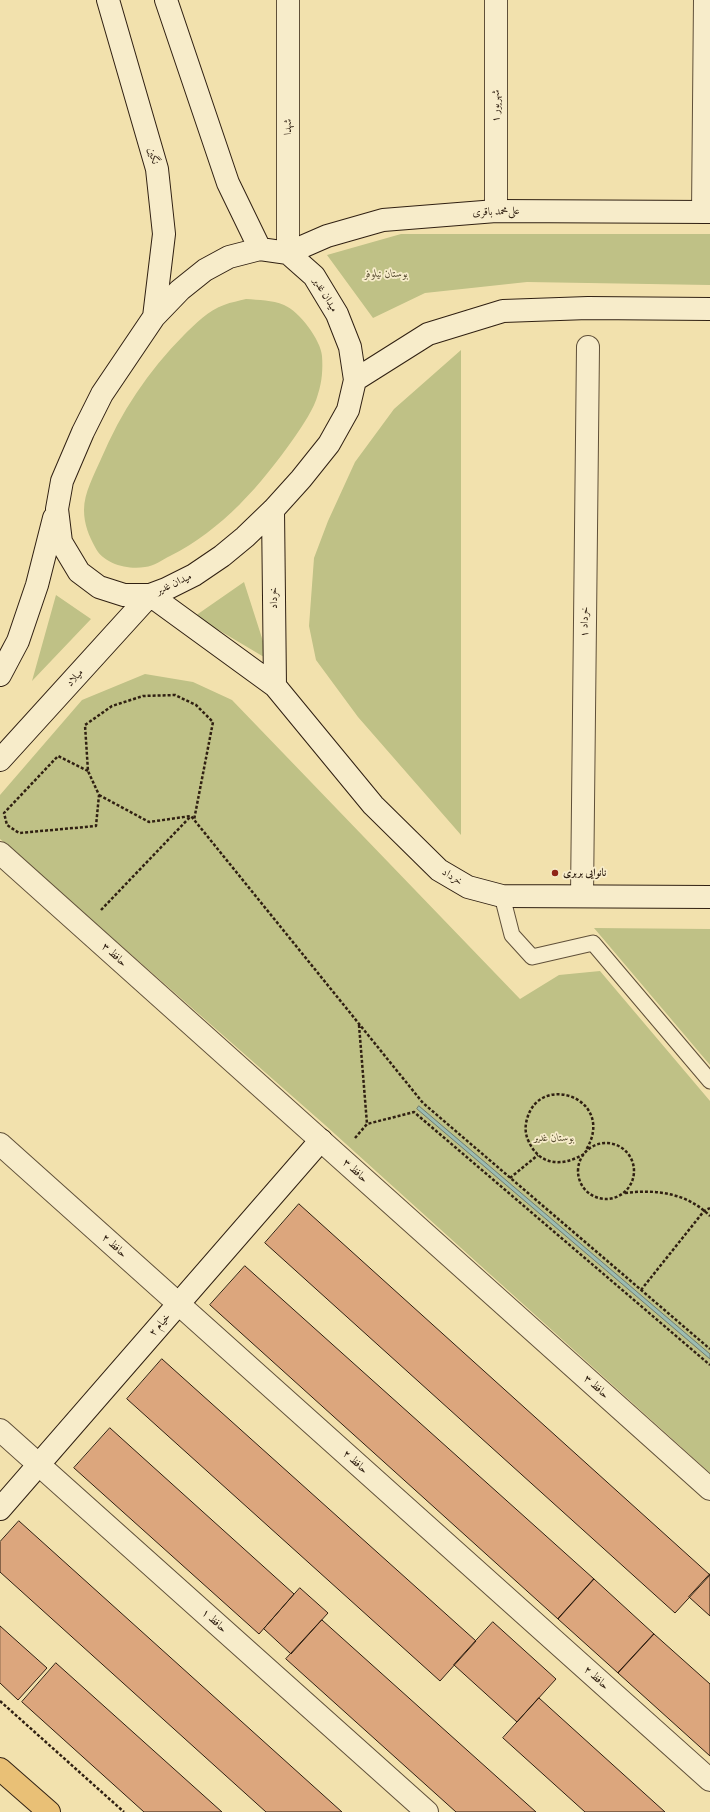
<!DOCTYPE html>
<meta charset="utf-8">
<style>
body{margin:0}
canvas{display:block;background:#f2e1ad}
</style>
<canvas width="710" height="1812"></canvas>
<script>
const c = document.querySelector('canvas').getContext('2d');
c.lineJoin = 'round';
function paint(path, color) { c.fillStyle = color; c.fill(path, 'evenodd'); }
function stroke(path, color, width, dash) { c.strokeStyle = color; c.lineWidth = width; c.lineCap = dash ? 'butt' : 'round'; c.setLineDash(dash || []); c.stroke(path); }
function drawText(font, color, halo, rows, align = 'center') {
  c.font = font + ' "IM FELL French Canon",Amiri,serif'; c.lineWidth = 3.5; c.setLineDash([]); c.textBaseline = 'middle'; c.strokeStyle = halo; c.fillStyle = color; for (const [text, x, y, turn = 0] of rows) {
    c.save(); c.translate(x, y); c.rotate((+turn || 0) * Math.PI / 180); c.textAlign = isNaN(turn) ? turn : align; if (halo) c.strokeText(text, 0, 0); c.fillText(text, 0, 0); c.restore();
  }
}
const green = new Path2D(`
 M401,234H710V285L527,282L425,293L373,318L327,255Z
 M246,299C259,300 272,300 284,305C299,311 321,340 322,356C323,369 322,382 318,394C314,409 303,425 294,438C261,485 222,530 170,556C162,560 154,566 145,567C128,570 103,564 95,547C89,536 84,524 84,510C84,493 94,475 101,459C121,412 148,371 184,335C195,324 209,310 224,305C231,302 239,301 246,299Z
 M461,350V835L358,717L316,660L309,626L314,558L328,521L355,462L394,409Z
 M244,582L269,660L195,616Z
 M56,595L91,619L32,681Z
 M145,674L193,682L232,700L520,999L559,975L600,971L710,1101V1473L325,1125L0,839V795L82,700Z
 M594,928L710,929V1065Z`);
const water = new Path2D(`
 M419,1106L710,1354V1359L417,1109Z`);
const building = new Path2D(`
 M299,1204L710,1575L675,1613L265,1243Z
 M245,1266L594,1579L558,1619L210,1305Z
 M162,1359L476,1641L440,1681L127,1399Z
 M110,1428L294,1594L259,1634L74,1468Z
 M19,1521L342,1812H266L0,1572V1542Z
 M710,1574V1616L689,1597Z
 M594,1579L654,1634L618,1673L558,1619Z
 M300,1588L328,1613L291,1654L264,1629Z
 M322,1620L536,1812H456L286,1659Z
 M493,1622L556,1679L517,1722L454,1665Z
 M0,1626L47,1668L18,1700L0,1683Z
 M654,1634L710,1684V1756L618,1673Z
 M56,1663L222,1812H144L22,1702Z
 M539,1698L665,1812H585L503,1738Z`);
const path = new Path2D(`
 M88,771L58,756L4,813L7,825L19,833L96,826L99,795L88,771L85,725L112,706L143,696L175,695L196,705L213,722L194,820
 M99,795L149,822L191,816L423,1103L710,1349
 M101,910L190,817
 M359,1025L367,1124
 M355,1138L367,1124L414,1112L710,1365
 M578 1171a28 28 0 1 1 56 0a28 28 0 1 1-56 0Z
 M584,1154C562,1167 539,1166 528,1140C525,1133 525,1126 527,1119C540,1071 617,1099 586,1150
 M510,1178L538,1155
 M625,1193C656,1189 687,1193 710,1216
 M641,1290L704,1211L710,1208
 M0,1701L124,1812`);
const lane = new Path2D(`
 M502,896L512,935L532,957L593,943L710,1081`);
const street = new Path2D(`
 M288,0V253
 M496,211V0
 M703,212L705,0
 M0,853L710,1489
 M582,896L588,347
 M0,1144L710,1780
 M0,1430L427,1812`);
const secondary = new Path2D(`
 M108,0L157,169L164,234L154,317
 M166,0L228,183L260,249
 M260,249L288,253L314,276L337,314L350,347L355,380L348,410L329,444L301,479L273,510L245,537L222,556L194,575L166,589L150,595H124L99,587L79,572L61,542L57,509L62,481L83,432L102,394L154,317L180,290L205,270L229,257Z
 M288,253L327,236L383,220L496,211L710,212
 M355,380L428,334L503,311L588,308L710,309
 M273,510L275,686
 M0,675L18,641L37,585L54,518
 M0,760L150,595L275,686L373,805L439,870L468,887L502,896L710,897
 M0,1509L321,1140`);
const primary = new Path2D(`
 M0,1769L49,1812`);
const markers = [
 [555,873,4,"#8f2418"]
];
const streetNames = [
 ["شهریور ۱",496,106,-90],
 ["شهدا",288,127,-90],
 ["نگین",153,156,74],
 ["علی‌محمد باقری",496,212,-2],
 ["میدان غدیر",325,295,59],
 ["میدان غدیر",174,584,-25],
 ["خرداد",274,598,-90],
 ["خرداد ۱",585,622,-89],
 ["میلاد",75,678,-48],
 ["خرداد",452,877,32],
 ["حافظ ۳",114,955,42],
 ["حافظ ۳",355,1171,42],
 ["حافظ ۲",114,1246,42],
 ["خیام ۲",160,1325,-49],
 ["حافظ ۳",596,1387,42],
 ["حافظ ۲",355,1462,42],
 ["حافظ ۱",214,1621,42],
 ["حافظ ۲",596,1678,42]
];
const parkNames = [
 ["بوستان نیلوفر",386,274],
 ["بوستان غدیر",554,1138]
];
const poiNames = [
 ["نانوایی بربری",563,873]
];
paint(green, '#bfc186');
paint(water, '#9cbcb1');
stroke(water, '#717e71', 1);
paint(building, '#dca67d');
stroke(building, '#302012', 1);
stroke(lane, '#605039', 17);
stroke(street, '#605039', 24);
stroke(secondary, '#302012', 24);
stroke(primary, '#302012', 24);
stroke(path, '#302012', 2.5, [3, 2]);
stroke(lane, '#f7ecca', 15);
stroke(street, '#f7ecca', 22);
stroke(secondary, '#f7ecca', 22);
stroke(primary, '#e9c076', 22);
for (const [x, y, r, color] of markers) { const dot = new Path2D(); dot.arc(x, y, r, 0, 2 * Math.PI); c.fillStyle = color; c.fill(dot); stroke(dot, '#f7ecca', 1.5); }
drawText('11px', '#302012', '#f7ecca', streetNames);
drawText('italic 11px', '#5b5035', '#f7ecca', parkNames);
drawText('bold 11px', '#302012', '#f7ecca', poiNames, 'left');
</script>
